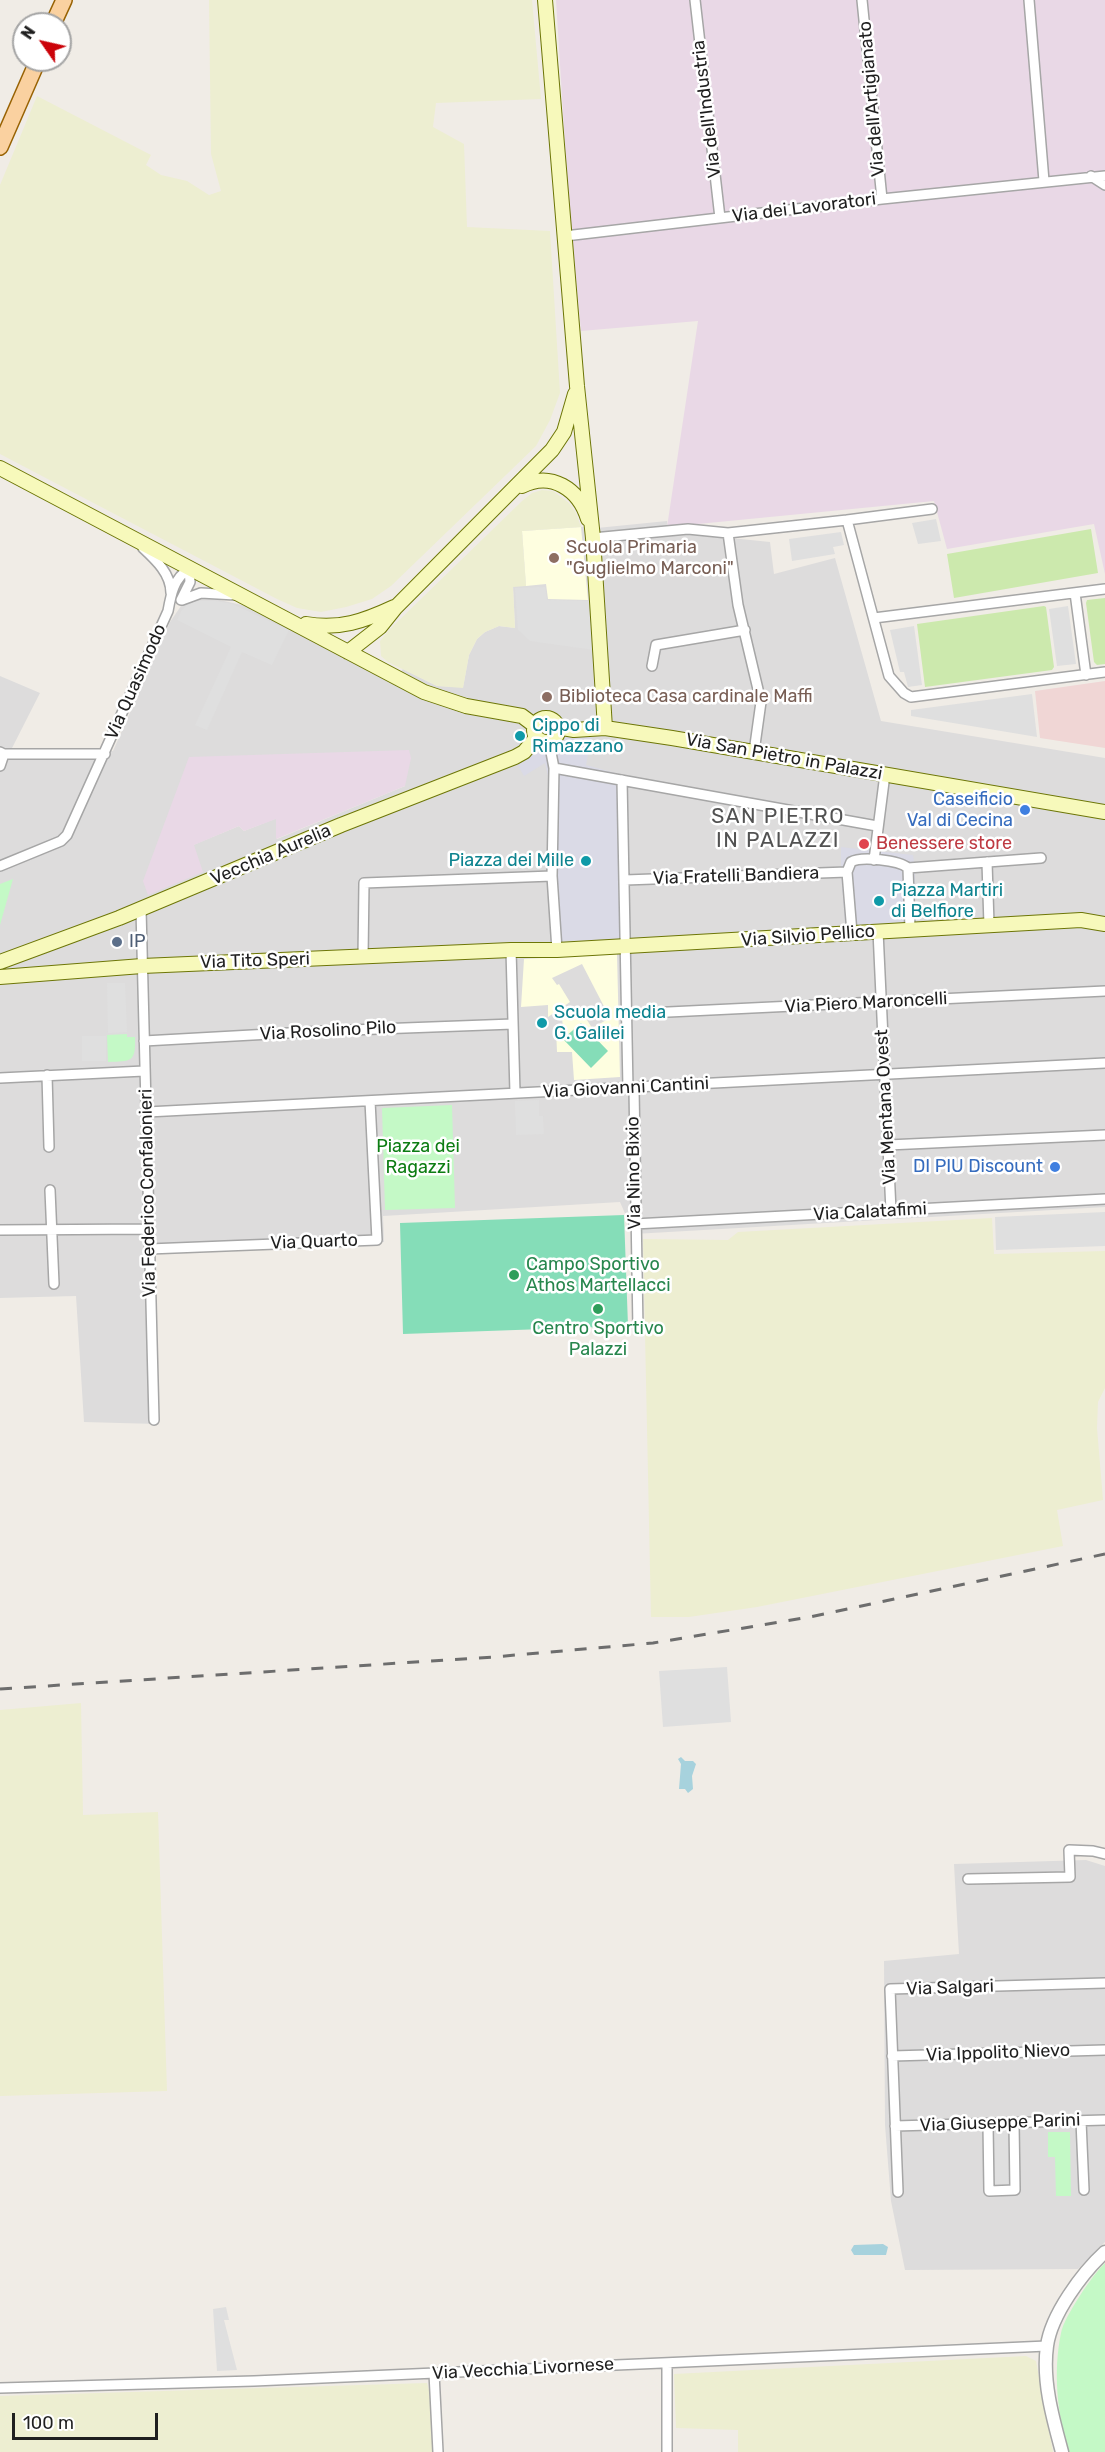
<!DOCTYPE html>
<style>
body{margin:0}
#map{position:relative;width:1105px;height:2452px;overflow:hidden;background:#f0ece6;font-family:Rubik,sans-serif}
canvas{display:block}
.north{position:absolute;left:12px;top:12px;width:60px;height:60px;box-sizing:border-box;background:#fff;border:2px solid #a5a5a5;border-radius:50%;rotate:304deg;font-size:16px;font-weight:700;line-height:24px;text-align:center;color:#1f1f1f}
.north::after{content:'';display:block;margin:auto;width:21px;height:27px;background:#cb030a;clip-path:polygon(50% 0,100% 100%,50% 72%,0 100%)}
.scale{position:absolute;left:12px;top:2413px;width:146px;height:27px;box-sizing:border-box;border:3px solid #1f1f1f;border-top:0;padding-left:8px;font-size:18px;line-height:21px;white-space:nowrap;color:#1f1f1f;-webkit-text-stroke:4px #fff;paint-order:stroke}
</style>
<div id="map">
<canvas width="1105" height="2452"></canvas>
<div class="north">N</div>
<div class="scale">100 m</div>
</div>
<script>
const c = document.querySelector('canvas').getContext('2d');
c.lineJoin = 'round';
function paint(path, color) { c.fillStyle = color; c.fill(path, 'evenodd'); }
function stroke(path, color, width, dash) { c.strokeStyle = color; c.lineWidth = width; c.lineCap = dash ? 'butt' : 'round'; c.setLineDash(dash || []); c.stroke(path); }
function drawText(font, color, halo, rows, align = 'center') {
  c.font = font + ' Rubik,sans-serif'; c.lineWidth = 5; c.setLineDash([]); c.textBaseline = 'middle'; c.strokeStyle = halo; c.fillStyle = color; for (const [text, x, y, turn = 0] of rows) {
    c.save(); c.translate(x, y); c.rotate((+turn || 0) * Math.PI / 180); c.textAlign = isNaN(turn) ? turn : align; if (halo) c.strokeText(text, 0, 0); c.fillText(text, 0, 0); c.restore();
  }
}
const residential = new Path2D(`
 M667,521L668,527L692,526V534L770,542L774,574L835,558L881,721L1105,758V1207L634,1234L620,1202L383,1216L384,1242L153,1253L157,1424L84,1422L76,1296L0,1298V676L40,693L11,750L113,751L170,622L181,606L189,600L206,597L242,605L292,628L393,682L403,669L437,686L463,687L469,655L477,639L485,632L499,626L515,628L513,586H526L522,531L581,527L597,528ZM189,757L405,786L277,839V818L244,831L239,826L193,845Z
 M1086,1860L1105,1866V2242L1078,2269L905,2270L891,2201L885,2125L884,1961L959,1954L954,1864Z`);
const commercial = new Path2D(`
 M1105,681V748L1040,738L1035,691Z`);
const industrial = new Path2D(`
 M556,0H1105V574L1094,524L947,549L934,501L667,527L698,321L581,331L568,193Z
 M409,750L411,758L405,786L276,839V819L244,831L239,826L194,845L203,872L148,895L143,881L189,757Z`);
const education = new Path2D(`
 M581,527L588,600L548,599L546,584L526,586L522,531Z
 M617,954L620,1077L574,1080L572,1052H557L556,1028H563L562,1018L579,1007L592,1028L610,1018L582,964L552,978L557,985L559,984L570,1002L548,1017V1005L521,1007L524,959Z`);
const farmland = new Path2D(`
 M209,0H532L541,99L436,103L433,127L464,144L467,227L550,231L560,393L550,420L536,446L391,586L372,599L346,607L321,612L297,608L277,599L0,454V185L37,96L151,155L146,165L161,175L187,181L209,195L221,191L211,154Z
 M542,490L553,491L569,503L576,513L581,527L522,531L526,586L513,587L515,628L499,626L485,632L477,639L469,655L463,688L437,686L388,662L381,656L380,641L389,630L522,501L532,493Z
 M992,1218L994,1254L1105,1251V1388L1098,1402L1097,1428L1103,1500L1057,1510L1063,1546L757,1607L689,1617H651L643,1239L728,1240L738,1232Z
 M81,1703L83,1815L158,1812L167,2091L0,2096V1710Z
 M1026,2356L1036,2361L1053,2452H738V2430L676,2428L674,2374Z
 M427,2383L431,2397L433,2452H0V2396Z`);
const grass = new Path2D(`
 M1091,529L1098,573L954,598L947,554Z
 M1105,598V664L1097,665L1094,662L1086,603L1087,600Z
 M1044,606L1046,607L1054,667L1052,670L925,687L917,624Z`);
const park = new Path2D(`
 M13,879L0,925V884Z
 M127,1034V1037H135C136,1063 131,1061 108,1062L107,1035Z
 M452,1105L455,1208L385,1210L382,1108Z
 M1048,2132H1070L1071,2196H1056L1055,2157H1048Z
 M1105,2263V2452H1069C1057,2414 1053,2372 1061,2333C1064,2317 1093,2274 1105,2263Z`);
const pitch = new Path2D(`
 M581,1023L608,1051L591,1068L563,1039Z
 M624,1215L628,1326L403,1334L400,1223Z`);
const parking = new Path2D(`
 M936,519L941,541L918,544L912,523Z
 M841,532L844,545L833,547L835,554L792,561L789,539Z
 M545,587L547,600L589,601L594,650L530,641L518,630L515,588Z
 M196,601H216L232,604L289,630L272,665L242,652L207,730L195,725L231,647L177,620L181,611L188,604Z
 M1068,606L1076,664L1057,666L1049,609Z
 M914,626L922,685L908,687L904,672H900L890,630Z
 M1032,694L1037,737L911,716V710Z
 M107,983H125L127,1032L108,1033Z
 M82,1036H106V1061H82Z
 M539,1100V1116H543L544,1134L516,1135L515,1101Z
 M1105,1212V1246L996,1250L995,1217Z
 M727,1667L731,1722L663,1727L659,1671Z
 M1008,2128L1009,2185L995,2186L993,2129Z
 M226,2307L229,2320H224L237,2370L217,2371L213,2309Z`);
const plaza = new Path2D(`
 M592,734L586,765L615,773L622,784L623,939L552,941L549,780L545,763L524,776L516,762L534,745L543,750L558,749L562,737Z
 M841,847L913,855L915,867V929L846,934L841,873Z`);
const water = new Path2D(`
 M681,1757L685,1761H693L696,1764L692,1776L693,1789L688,1793L685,1789H679L681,1764L678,1759Z
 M883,2244L888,2247L886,2255H854L851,2250L854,2245Z`);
const minor = new Path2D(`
 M695,0L720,218
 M862,0L882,199
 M1029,0L1044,181
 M1091,176L1105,185
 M565,236L882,199L1105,176
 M847,520L932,509
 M728,533L738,605L761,702L754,752
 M593,538L688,529L728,533L847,520L889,676L904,693L911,697L1105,672
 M143,548C156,560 171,574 171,593
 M1075,593L1086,675
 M182,600L201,593L235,595
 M874,618L1105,589
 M652,666L656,645L745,630
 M549,742L554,768L552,876L557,950
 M0,752L4,754H105
 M0,766L4,754
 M554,768L877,826
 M622,780L628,1089
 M874,860L885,774
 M987,862L989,925
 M0,866L61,841L67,835L168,611C171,594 174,578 189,569L190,582L181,600
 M908,868L1041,858
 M625,880L847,872
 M141,909L154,1420
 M878,931L891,1211
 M852,933L847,872L851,862C861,856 899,860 908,868L910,929
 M511,950L515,1093
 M363,957L364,883L552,876
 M627,1014L1105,991
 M144,1041L324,1031L513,1024
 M47,1075L49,1147
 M0,1078L144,1071
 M634,1088L638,1330
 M147,1112L1105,1063
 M888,1145L1105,1135
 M50,1190L54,1284
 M634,1224L1105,1199
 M0,1230L149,1229
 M149,1249L377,1240L370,1101
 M968,1879L1070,1877L1069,1850L1093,1851L1105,1854
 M892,2056L1105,2050
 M1081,2121L1084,2190
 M988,2124L989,2191L1015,2190L1014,2123
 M895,2126L1105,2120
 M898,2192L890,1989L1105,1983
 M667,2363V2452
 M434,2373L438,2452
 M0,2388L254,2381L1047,2346`);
const tertiary = new Path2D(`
 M1062,2452C1053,2419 1042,2381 1047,2346C1051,2315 1082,2273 1105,2252`);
const secondary = new Path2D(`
 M545,0L577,386L593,538L605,728
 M0,468L424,692L466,706L522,716L534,725
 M522,486C551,471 579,489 588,519
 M306,624C339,630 364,621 394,607
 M348,652L380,627L396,607L552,450L564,432L575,394
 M534 730a12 12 0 1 1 24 0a12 12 0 1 1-24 0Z
 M557,727L574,730L605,728L672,738L1105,812
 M0,962L119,918L341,825L515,757L524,752L536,738
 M0,977L142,966L511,950H557L1081,920L1105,924`);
const primary = new Path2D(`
 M53,24L64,0
 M0,147L38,60`);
const rail = new Path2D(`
 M0,1689L493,1657L653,1643L810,1617L1105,1554`);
const markers = [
 [554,558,6,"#8d6e63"],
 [547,697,6,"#8d6e63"],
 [520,736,6,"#0f9aa8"],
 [1025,810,6,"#3f7fe0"],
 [864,844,6,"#e0444e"],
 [586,861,6,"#0f9aa8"],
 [879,901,6,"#0f9aa8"],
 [117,942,6,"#5c6f8a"],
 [542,1023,6,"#0f9aa8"],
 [1055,1167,6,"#3f7fe0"],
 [514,1275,6,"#2e9e5b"],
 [598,1309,6,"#2e9e5b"]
];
const streetNames = [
 ["Via dell'Artigianato",872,99,-95],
 ["Via dell'Industria",707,109,-97],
 ["Via dei Lavoratori",804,208,-7],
 ["Via Quasimodo",136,682,-66],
 ["Via San Pietro in Palazzi",784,757,10],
 ["Vecchia Aurelia",271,855,-23],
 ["Via Fratelli Bandiera",736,876,-2],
 ["Via Silvio Pellico",808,936,-4],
 ["Via Tito Speri",255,961,-2],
 ["Via Piero Maroncelli",866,1003,-3],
 ["Via Rosolino Pilo",328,1031,-3],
 ["Via Giovanni Cantini",626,1088,-3],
 ["Via Mentana Ovest",886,1107,-93],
 ["Via Nino Bixio",634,1173,-91],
 ["Via Federico Confalonieri",148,1193,-91],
 ["Via Calatafimi",870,1212,-3],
 ["Via Quarto",314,1242,-2],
 ["Via Salgari",950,1988,-2],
 ["Via Ippolito Nievo",998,2053,-2],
 ["Via Giuseppe Parini",1000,2123,-2],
 ["Via Vecchia Livornese",523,2369,-3]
];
const educationNames = [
 ["Scuola Primaria",566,548],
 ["\"Guglielmo Marconi\"",566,569],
 ["Biblioteca Casa cardinale Maffi",559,697]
];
const cultureNames = [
 ["Cippo di",532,726],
 ["Rimazzano",532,747],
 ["Piazza dei Mille",574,861,"right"],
 ["Piazza Martiri",891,891],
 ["di Belfiore",891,912],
 ["Scuola media",554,1013],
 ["G. Galilei",554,1034]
];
const shopNames = [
 ["Caseificio",1013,800],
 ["Val di Cecina",1013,821],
 ["DI PIU Discount",1043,1167]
];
const healthNames = [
 ["Benessere store",876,844]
];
const serviceNames = [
 ["IP",129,942]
];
const parkNames = [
 ["Piazza dei",418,1147],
 ["Ragazzi",418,1168]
];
const leisureNames = [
 ["Campo Sportivo",526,1265],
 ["Athos Martellacci",526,1286],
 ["Centro Sportivo",598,1329,"center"],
 ["Palazzi",598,1350,"center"]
];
const quarterNames = [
 ["SAN PIETRO",778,817],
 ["IN PALAZZI",778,841]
];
paint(residential, '#dddcdc');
paint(commercial, '#f0d6d5');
paint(industrial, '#e9d8e6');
paint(education, '#fefee0');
paint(farmland, '#edeed1');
paint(grass, '#cce9ad');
paint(park, '#c4f9c6');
paint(pitch, '#85ddb8');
paint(parking, '#dfdfdf');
paint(plaza, '#dadae6');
paint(water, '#a7d2dd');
stroke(minor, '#a6a6a6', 12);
stroke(tertiary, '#a6a6a6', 15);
stroke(secondary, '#6d7607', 16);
stroke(primary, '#986203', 18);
stroke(minor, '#fff', 9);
stroke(tertiary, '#fff', 12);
stroke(secondary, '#f7f9bb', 14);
stroke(primary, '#fad1a0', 15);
stroke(rail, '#6d6d6d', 3, [12, 12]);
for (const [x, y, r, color] of markers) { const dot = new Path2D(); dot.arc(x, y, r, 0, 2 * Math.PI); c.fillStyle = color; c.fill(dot); stroke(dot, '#fff', 2); }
drawText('18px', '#1f1f1f', '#fff', streetNames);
drawText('18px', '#785e54', '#fff', educationNames, 'left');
drawText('18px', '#0d838f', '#fff', cultureNames, 'left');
drawText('18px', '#366cbe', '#fff', shopNames, 'right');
drawText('18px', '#be3a42', '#fff', healthNames, 'left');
drawText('18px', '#4e5e75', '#fff', serviceNames, 'left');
drawText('18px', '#0d7d13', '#fff', parkNames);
drawText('18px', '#27864d', '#fff', leisureNames, 'left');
c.letterSpacing = '1.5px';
drawText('21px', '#525252', '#fff', quarterNames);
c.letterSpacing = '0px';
</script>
